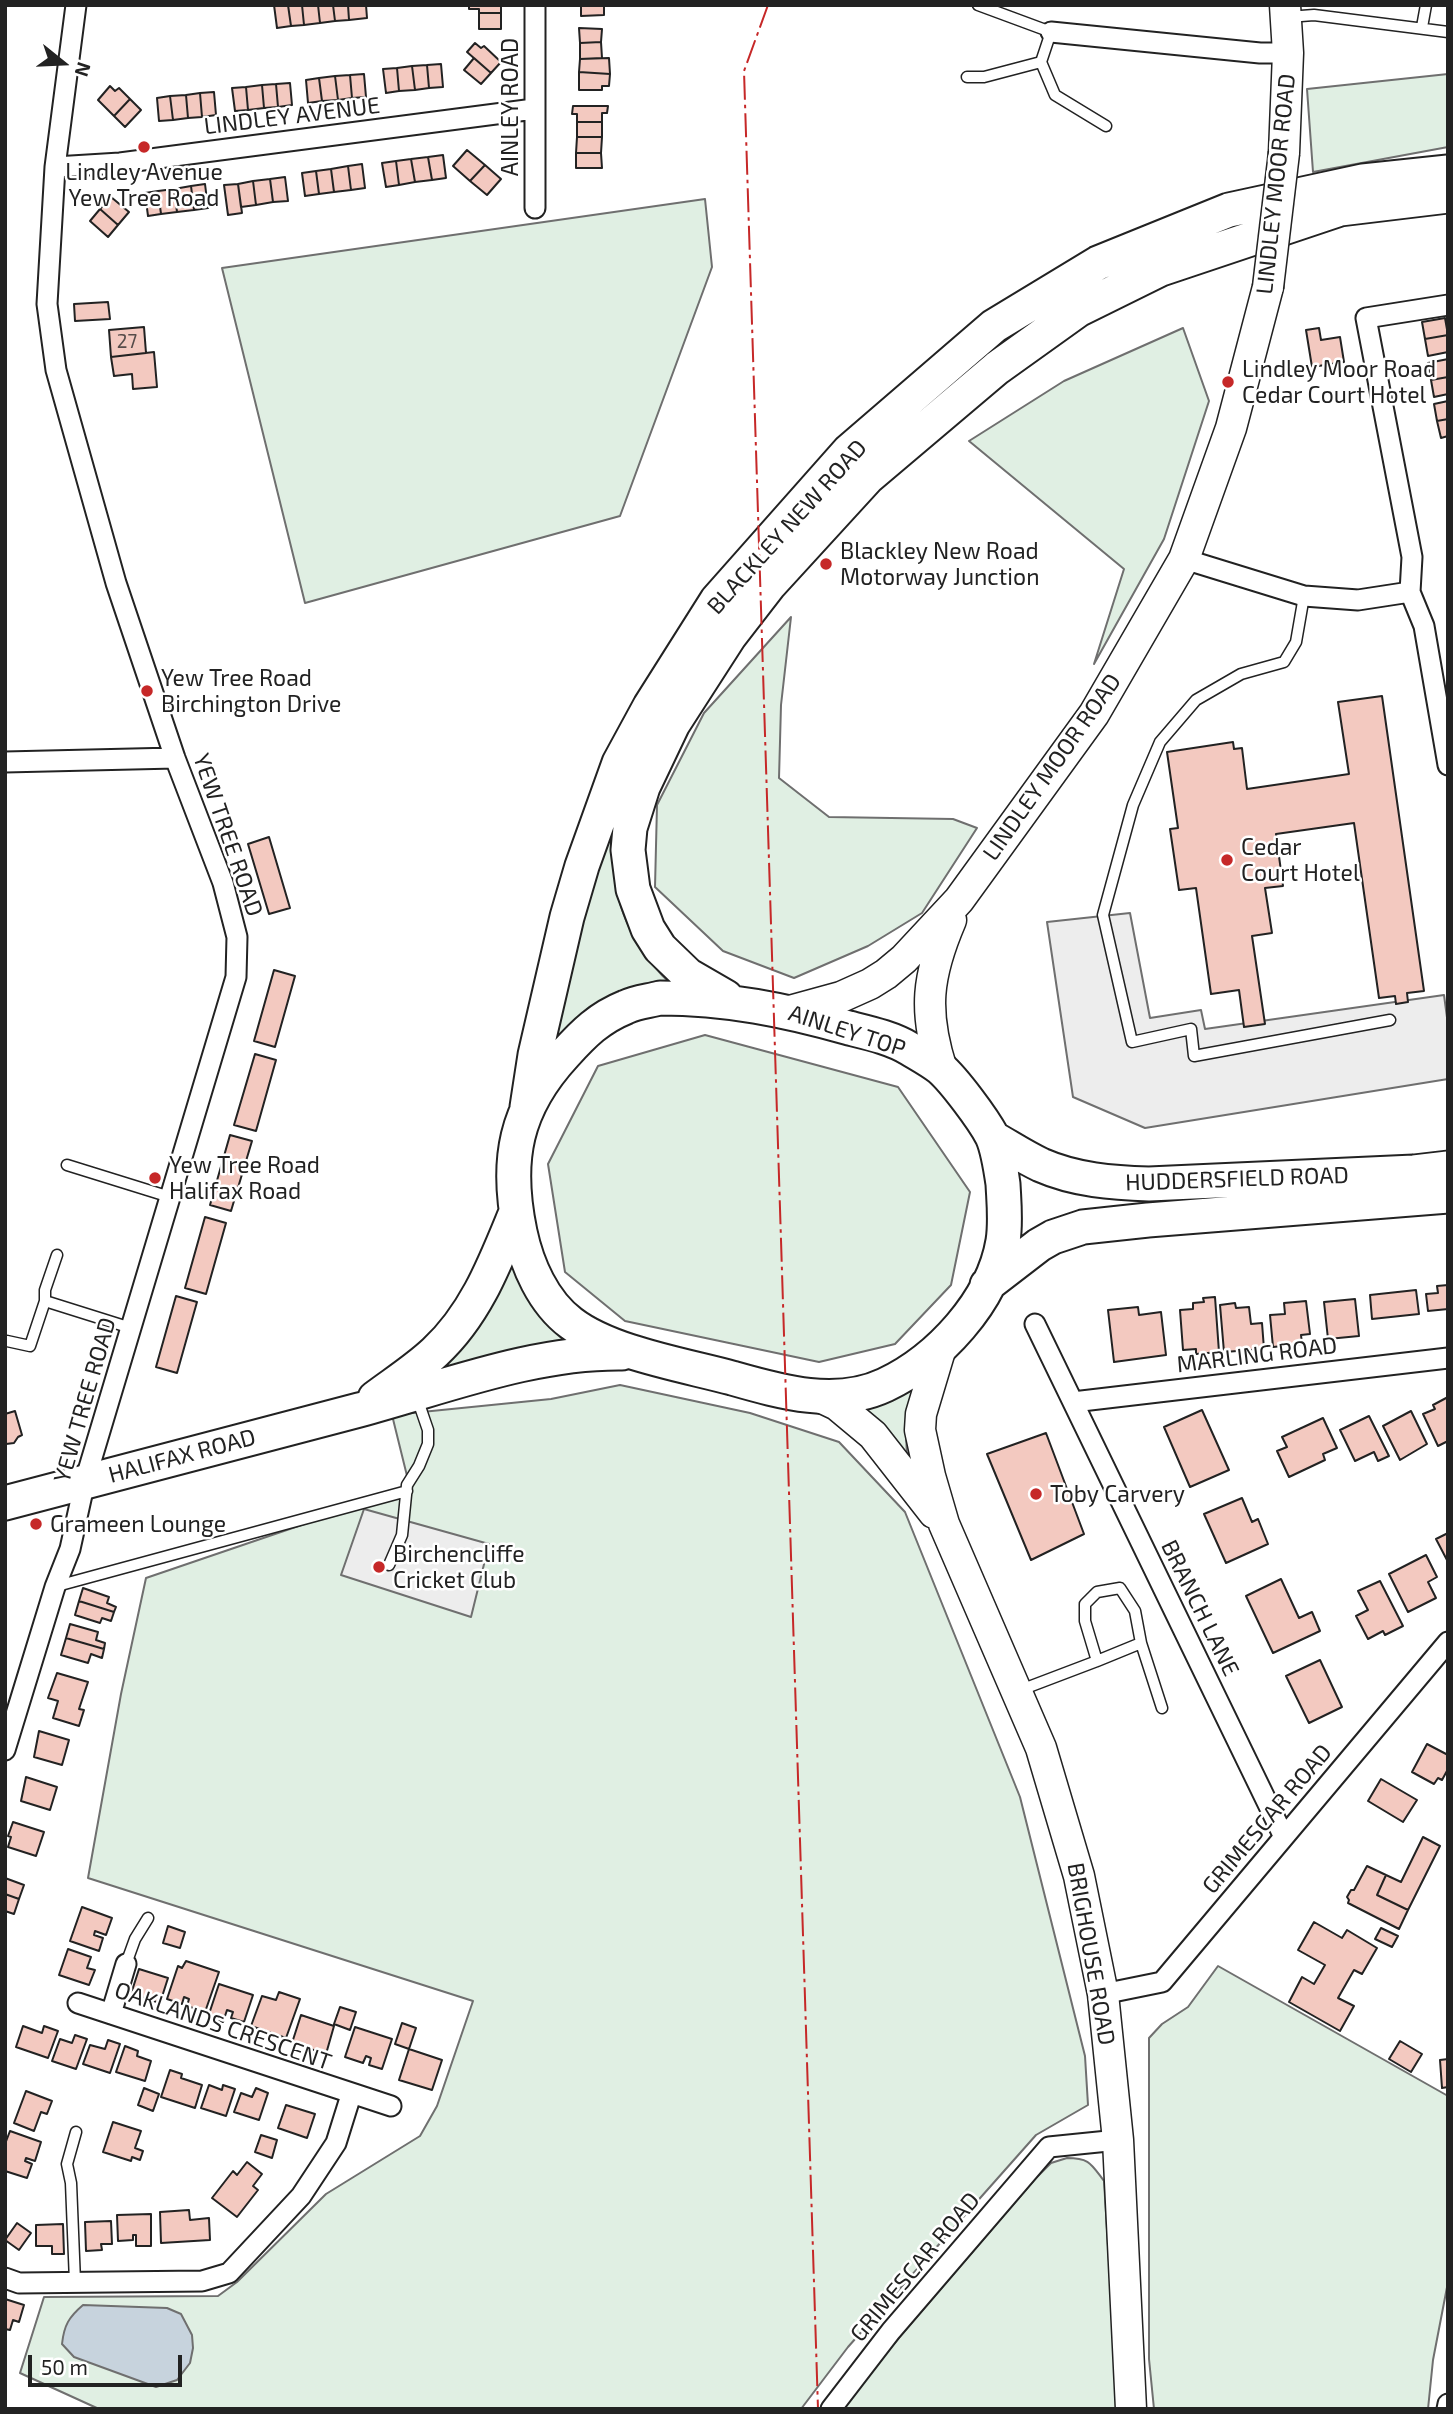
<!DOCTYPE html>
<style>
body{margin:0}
#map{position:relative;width:1453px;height:2414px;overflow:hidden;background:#fff;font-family:"Exo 2",sans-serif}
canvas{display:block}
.frame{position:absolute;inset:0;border:7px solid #222;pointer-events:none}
.north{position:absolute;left:28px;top:28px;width:70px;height:70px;-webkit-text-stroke:5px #fff;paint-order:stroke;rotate:108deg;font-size:19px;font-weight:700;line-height:28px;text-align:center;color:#222}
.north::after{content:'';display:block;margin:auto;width:24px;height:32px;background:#222;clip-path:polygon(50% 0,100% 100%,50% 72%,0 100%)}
.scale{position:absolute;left:28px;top:2355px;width:154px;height:32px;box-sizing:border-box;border:4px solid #222;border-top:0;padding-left:9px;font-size:21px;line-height:24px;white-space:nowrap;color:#222;-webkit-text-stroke:5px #fff;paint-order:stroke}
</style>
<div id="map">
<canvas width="1453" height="2414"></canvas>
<div class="frame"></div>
<div class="north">N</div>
<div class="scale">50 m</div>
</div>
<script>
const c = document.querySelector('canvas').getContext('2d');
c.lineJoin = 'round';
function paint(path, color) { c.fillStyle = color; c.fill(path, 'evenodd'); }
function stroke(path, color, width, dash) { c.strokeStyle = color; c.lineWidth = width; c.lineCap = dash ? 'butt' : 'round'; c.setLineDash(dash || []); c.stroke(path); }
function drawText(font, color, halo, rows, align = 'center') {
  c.font = font + ' "Exo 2",sans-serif'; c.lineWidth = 5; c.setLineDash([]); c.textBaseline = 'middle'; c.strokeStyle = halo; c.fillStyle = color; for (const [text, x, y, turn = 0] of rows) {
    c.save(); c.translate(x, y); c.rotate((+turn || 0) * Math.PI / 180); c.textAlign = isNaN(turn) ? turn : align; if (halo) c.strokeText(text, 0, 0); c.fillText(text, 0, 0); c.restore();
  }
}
const green = new Path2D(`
 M1448,74V147L1313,172L1307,89Z
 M705,199L712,267L620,516L305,603L222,268Z
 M1183,328L1209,401L1164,539L1094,664L1124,569L969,441L1064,381Z
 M791,617L781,705L779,778L829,817L953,819L977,828L922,913L868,946L794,978L723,951L655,887L657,805L704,713Z
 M608,823L616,829C616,844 614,859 615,873C617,917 643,959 674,987L553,1048L589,888Z
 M705,1035L898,1087L970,1192L951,1285L895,1344L819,1362L625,1321L565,1272L548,1164L598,1066Z
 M518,1265L581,1341L426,1381L504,1271Z
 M916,1380L906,1435L907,1455L851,1403Z
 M620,1385L750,1413L839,1442L905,1512L1020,1797L1085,2056L1088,2105L1036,2135L848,2347L801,2409H99L20,2373L44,2297L218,2296L237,2282L326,2194L420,2136L437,2106L473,2001L88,1878L121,1694L146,1578L410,1488L392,1415L551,1399Z
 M1218,1966L1448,2096V2282L1433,2360L1428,2409H1154L1149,2359V2038L1162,2024L1188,2007Z
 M1067,2158C1090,2158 1091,2164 1104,2181L1118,2409H838L1036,2178L1051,2163Z`);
const parking = new Path2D(`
 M1130,913L1150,1018L1201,1010L1205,1029L1444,995L1448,1025V1079L1145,1128L1073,1097L1047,922Z
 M364,1509L489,1544L471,1617L341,1575Z`);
const water = new Path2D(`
 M83,2305L167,2308L181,2314L192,2335L193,2348L190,2363L177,2380L156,2387L74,2357L62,2344C64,2325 69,2317 83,2305Z`);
const building = new Path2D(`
 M274,5H288L291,26L277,28Z
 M288,5H302L304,25L291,26Z
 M302,5H318L320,23L304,25Z
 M318,5H333L335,21L320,23Z
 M333,5H348L349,20L335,21Z
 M348,5H366L367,18L349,20Z
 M469,5H501V13H479V9H469Z
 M581,5H604V15L581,16Z
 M479,13H501V29H479Z
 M579,28L602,29L601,42L580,43Z
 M601,42L602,58L580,59V43Z
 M475,43L481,48L484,46L501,62L491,73L467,52Z
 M474,58L491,73L481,84L464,70Z
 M609,58L610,74L579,72L580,59Z
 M441,64L443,87L429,88L427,65Z
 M427,65L429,88L415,90L412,66Z
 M412,66L415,90L399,91L397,68Z
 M397,68L399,91L386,93L383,69Z
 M579,72L610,74L609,86H602V90H579Z
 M364,74L366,97L352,98L350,75Z
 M350,75L352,98L338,100L335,76Z
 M335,76L338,100L322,101L319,78Z
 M319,78L322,101L308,103L306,80Z
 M290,83L292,105L278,107L276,84Z
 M276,84L278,107L264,108L262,85Z
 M262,85L264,108L248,110L246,87Z
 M110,86L115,91L119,88L130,99L114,116L98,100Z
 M246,87L248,110L235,111L232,88Z
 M214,92L216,115L202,117L200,93Z
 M200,93L202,117L188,118L186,95Z
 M186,95L188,118L173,120L170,96Z
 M170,96L173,120L159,121L157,98Z
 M130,99L141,110L125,127L114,116Z
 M573,106H608L607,113H602V122H577V114H572Z
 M577,122H602V137H577Z
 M577,137H602L601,153H576Z
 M467,150L485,165L470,181L453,166Z
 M576,153H601L602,168H576Z
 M443,155L446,178L432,180L428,157Z
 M428,157L432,180L415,182L411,159Z
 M411,159L415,182L399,185L396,161Z
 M396,161L399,185L386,187L382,163Z
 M362,164L365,188L351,190L348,166Z
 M485,165L501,179L487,195L470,181Z
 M348,166L351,190L334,192L331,169Z
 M331,169L334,192L319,194L316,171Z
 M316,171L319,194L305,196L302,173Z
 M285,177L288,201L273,202L270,179Z
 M270,179L273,202L256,205L253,181Z
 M253,181L256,205L241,207L238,184Z
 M205,184L208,208L194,210L191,186Z
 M238,184L242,213L228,215L224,185Z
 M191,186L194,210L177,212L174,189Z
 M174,189L177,212L161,214L158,191Z
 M158,191L161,214L148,216L145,193Z
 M111,197L129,212L118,225L100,209Z
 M100,209L118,225L108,237L90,221Z
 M108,302L110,319L75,321L74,304Z
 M1445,318L1448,335L1425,339L1422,322Z
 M144,327L146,353L111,357L109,330Z
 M1319,328L1321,340L1340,337L1344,362L1312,367L1306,330Z
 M1448,335V352L1428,356L1425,339Z
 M154,352L157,387L133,389L132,374L114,376L111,357Z
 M1448,359V377L1431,380L1428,363Z
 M1448,377V394L1434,397L1431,380Z
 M1448,401V419L1437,421L1434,404Z
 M1448,419V436L1441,438L1437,421Z
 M1382,696L1424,991L1407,993L1408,1002L1396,1004L1395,996L1379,998L1354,823L1276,834L1283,886L1265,888L1272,933L1252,936L1265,1024L1244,1027L1239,990L1211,994L1196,888L1179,890L1170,829L1178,828L1167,752L1233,742L1234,749L1242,748L1247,789L1349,774L1338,702Z
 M269,837L290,908L269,914L248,844Z
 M274,970L295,976L275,1047L254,1041Z
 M255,1054L276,1060L256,1131L234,1125Z
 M230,1135L252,1141L231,1211L210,1205Z
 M205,1217L226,1223L206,1294L185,1288Z
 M1448,1285V1309L1428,1311L1426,1294L1438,1293L1437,1286Z
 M1416,1290L1419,1314L1372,1319L1370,1295Z
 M176,1296L197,1302L177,1373L156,1367Z
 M1215,1297L1219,1352L1196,1354V1349L1183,1350L1180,1310L1193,1309V1303L1204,1302L1203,1298Z
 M1355,1299L1359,1336L1328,1339L1324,1302Z
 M1306,1301L1310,1334L1301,1335L1302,1344L1273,1347L1270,1315L1285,1314L1284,1303Z
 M1235,1303L1236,1308L1249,1307L1251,1324L1262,1323L1264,1349L1224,1352L1220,1305Z
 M1138,1307L1139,1315L1161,1312L1166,1355L1114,1362L1108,1310Z
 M1448,1397V1441L1438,1446L1423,1414L1435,1409L1433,1405Z
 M1202,1410L1229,1470L1190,1487L1164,1427Z
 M15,1411L22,1435L18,1437L14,1443L6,1444L5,1414Z
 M1411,1411L1427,1444L1400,1460L1383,1426Z
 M1369,1416L1389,1456L1378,1461L1374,1452L1355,1461L1340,1430Z
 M1323,1418L1337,1448L1323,1454L1325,1460L1289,1477L1277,1451L1287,1447L1282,1437Z
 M1046,1433L1084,1534L1031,1560L987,1454Z
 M1242,1498L1252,1522L1258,1519L1268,1544L1226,1563L1204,1514Z
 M1448,1533V1562L1436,1539Z
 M1426,1555L1437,1577L1428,1582L1436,1598L1408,1612L1389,1574Z
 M1281,1579L1299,1618L1312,1612L1320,1631L1273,1653L1246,1596Z
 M1380,1581L1403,1626L1385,1635L1383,1631L1368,1639L1356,1616L1368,1610L1358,1591Z
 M83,1588L109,1597L107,1603L116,1607L114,1612L79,1601Z
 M79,1601L114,1612L111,1621L102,1618L100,1623L75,1615Z
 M70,1624L98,1632L96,1640L105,1643L104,1649L66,1638Z
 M66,1638L104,1649L102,1658L91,1654L88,1663L61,1655Z
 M1320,1660L1342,1707L1309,1723L1286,1676Z
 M57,1673L88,1682L79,1709L84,1710L79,1726L53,1718L58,1701L48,1698Z
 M39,1731L69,1740L62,1765L34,1757Z
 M1427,1744L1448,1755V1769L1442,1780L1438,1778L1434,1784L1412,1772Z
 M26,1777L57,1787L50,1810L21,1801Z
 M1381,1779L1417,1800L1403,1822L1368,1801Z
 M13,1822L44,1832L36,1856L8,1847L11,1837L8,1836Z
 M1423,1837L1440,1846L1408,1910L1377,1895L1386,1875L1401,1882Z
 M1367,1866L1386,1875L1377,1895L1408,1910L1399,1929L1348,1903L1349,1900L1347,1897L1351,1890H1354Z
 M5,1878L24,1885L19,1899L5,1894Z
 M5,1894L19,1899L14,1914L5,1911Z
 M82,1907L112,1918L106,1935L95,1931L94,1935L103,1938L99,1951L70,1941Z
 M1314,1922L1342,1938L1347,1930L1377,1948L1362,1974L1354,1970L1338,1998L1354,2006L1340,2031L1289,2002L1302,1977L1314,1984L1325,1965L1298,1950Z
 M168,1926L185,1932L180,1948L163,1943Z
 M1381,1928L1398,1936L1392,1947L1375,1939Z
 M68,1949L91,1957L87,1968L95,1970L89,1985L59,1975Z
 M186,1961L219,1972L205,2012L187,2006L189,1999L184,1997L182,2004L167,1999L178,1966L182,1968Z
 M139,1969L168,1978L160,2003L131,1994Z
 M219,1984L253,1995L244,2022L231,2018L233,2012L227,2010L223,2022L208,2017Z
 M279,1992L300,1999L286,2038L251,2026L262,1996L276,2000Z
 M340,2007L356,2012L350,2030L334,2024Z
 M301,2015L334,2026L326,2054L292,2043Z
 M402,2023L416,2028L409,2049L395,2044Z
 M23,2026L42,2033L44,2026L58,2031L48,2058L16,2047Z
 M355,2027L392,2039L382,2069L369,2065L371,2058L366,2056L363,2063L345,2057Z
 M75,2035L87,2039L76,2069L52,2061L60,2039L72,2043Z
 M108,2040L120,2044L110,2073L83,2064L90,2045L105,2049Z
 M1400,2041L1422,2054L1411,2072L1389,2059Z
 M125,2046L138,2051L137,2056L151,2061L145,2081L116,2072Z
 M409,2049L442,2060L432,2090L399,2080Z
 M1448,2059V2087L1442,2088L1440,2060Z
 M170,2070L182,2074L181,2078L202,2085L195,2108L161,2097Z
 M209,2085L222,2090L223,2085L235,2089L226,2116L201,2108Z
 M144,2088L159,2094L153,2111L138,2105Z
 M256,2088L268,2093L259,2120L234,2112L241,2093L252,2097Z
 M26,2091L52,2101L47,2114L41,2112L34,2131L14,2123Z
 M286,2105L315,2114L307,2138L278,2128Z
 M113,2122L141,2131L135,2148L143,2151L140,2160L132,2157L131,2161L103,2152Z
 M10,2131L41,2142L35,2161L26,2158L25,2161L32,2164L27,2178L5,2171V2144Z
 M261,2135L277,2140L272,2158L255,2152Z
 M247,2162L262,2174L253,2186L258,2190L237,2217L212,2198L233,2171L237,2175Z
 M189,2210L190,2220L209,2218L210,2240L161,2243L160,2212Z
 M151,2214V2246H136V2235H133V2240L118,2241L117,2215Z
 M111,2221L112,2244H101L102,2250L86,2251L85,2222Z
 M17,2223L31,2233L19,2250L5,2240Z
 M63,2224L64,2254H52V2246H36V2225Z
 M5,2299L24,2305L19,2322L13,2320L10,2330L5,2329Z`);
const lane = new Path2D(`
 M978,5L1051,32L1041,62L1055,95L1106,126
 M1288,17L1314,15L1448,32
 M1422,27L1426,5
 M967,77H984L1041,62
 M1304,596L1296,642L1284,662L1241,674L1196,700L1160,742L1133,805L1103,915L1132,1042L1191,1029L1194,1056L1390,1020
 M67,1165L170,1197
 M57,1255L45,1290V1301L131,1328
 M7,1341L30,1346L45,1301
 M389,1565L402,1535L407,1485L419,1466L428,1444V1430L417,1398
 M57,1586L407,1491
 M1097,1661L1141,1643
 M1018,1691L1097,1661L1085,1621V1604L1097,1592L1120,1588L1135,1611L1141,1643L1162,1708
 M126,1964L135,1939L148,1918
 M75,2282L71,2183L67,2164L76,2132`);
const street = new Path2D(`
 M1051,32L1260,53H1288
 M55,167L120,163L534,109
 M535,208V5
 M1184,559L1304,596L1358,600L1410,592L1424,626L1448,765
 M1410,592L1412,557L1366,318L1448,305
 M5,762L175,758
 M1035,1324L1284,1837
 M1073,1402L1448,1358
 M5,1750L55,1587L70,1549L85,1481L236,977L237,937L223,883L175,758L116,583L56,370L47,304L55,167L76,5
 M1103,1994L1162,1982L1448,1642
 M78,2003L391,2106
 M111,2014L126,1964
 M5,2278L19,2283L202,2281L229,2273L301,2196L336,2143L351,2095
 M831,2409L891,2331L1049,2147L1118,2140
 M1447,2409L1448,2404`);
const primary = new Path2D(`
 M1284,153L1288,53L1285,5
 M790,1011L841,997L870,984L886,974L904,959L959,900L1094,714L1184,559L1231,428L1268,287
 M942,1070C923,1011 927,976 951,920
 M942,1344L921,1414L920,1430L930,1476L944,1524L1041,1748L1079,1876L1103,1994L1118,2140L1131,2409
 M818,1396L837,1405L873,1435L934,1513`);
const highway = new Path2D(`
 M726,997L688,975L660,948L648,929L633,889L628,850L630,828L643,787L673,724L729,637L770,584L867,478L997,368L1078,310L1161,269L1340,209L1448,196
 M660,998C726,998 786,1010 849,1028C869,1033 892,1038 910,1049C920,1055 931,1061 940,1068C954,1080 983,1119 992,1136C998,1149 1001,1170 1003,1184C1004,1204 1006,1222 1003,1241C993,1302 938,1360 885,1385C836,1408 781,1392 732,1378C684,1365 610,1353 571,1323C543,1302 527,1265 520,1232C505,1160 515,1108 565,1054C584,1033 599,1018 626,1007C636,1002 649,1001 660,998Z
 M527,1107L535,1055L567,917L582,866L619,763L650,706L717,600L849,451L994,326L1098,263L1229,210L1363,181L1448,172
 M993,1138C1009,1147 1024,1157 1041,1165C1075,1180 1113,1183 1149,1184L1414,1172L1448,1168
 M987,1285L1039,1245L1053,1237L1083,1227L1148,1220L1448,1196
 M375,1398C395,1383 417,1369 435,1352C476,1314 495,1263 516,1212
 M5,1503C123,1471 241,1442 359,1410C445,1387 532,1352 622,1353`);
const primaryBridge = new Path2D(`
 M1268,287L1284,153`);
const power = new Path2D(`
 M768,5L744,71L818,2409`);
const markers = [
 [144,147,7,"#c62828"],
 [1228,382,7,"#c62828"],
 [826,564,7,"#c62828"],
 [147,691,7,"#c62828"],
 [1227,860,7,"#c62828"],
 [155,1178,7,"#c62828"],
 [1036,1494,7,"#c62828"],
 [36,1524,7,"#c62828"],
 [379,1567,7,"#c62828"]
];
const numberNames = [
 ["27",127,342]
];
const streetNames = [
 ["AINLEY ROAD",510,107,-90],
 ["LINDLEY AVENUE",292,116,-7],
 ["LINDLEY MOOR ROAD",1276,184,-84],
 ["BLACKLEY NEW ROAD",787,527,-48],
 ["LINDLEY MOOR ROAD",1052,767,-55],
 ["YEW TREE ROAD",228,835,71],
 ["AINLEY TOP",847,1031,18],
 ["HUDDERSFIELD ROAD",1237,1179,-2],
 ["MARLING ROAD",1257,1355,-7],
 ["YEW TREE ROAD",85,1400,-74],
 ["HALIFAX ROAD",182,1456,-15],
 ["BRANCH LANE",1200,1608,64],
 ["GRIMESCAR ROAD",1267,1819,-50],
 ["BRIGHOUSE ROAD",1091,1954,80],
 ["OAKLANDS CRESCENT",223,2026,19],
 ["GRIMESCAR ROAD",915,2267,-50]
];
const poiNames = [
 ["Lindley Avenue",144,172,"center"],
 ["Yew Tree Road",144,198,"center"],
 ["Lindley Moor Road",1242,369],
 ["Cedar Court Hotel",1242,395],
 ["Blackley New Road",840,551],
 ["Motorway Junction",840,577],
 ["Yew Tree Road",161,678],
 ["Birchington Drive",161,704],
 ["Cedar",1241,847],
 ["Court Hotel",1241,873],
 ["Yew Tree Road",169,1165],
 ["Halifax Road",169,1191],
 ["Toby Carvery",1050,1494],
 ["Grameen Lounge",50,1524],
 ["Birchencliffe",393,1554],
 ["Cricket Club",393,1580]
];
paint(green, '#e0efe3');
stroke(green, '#6f6f6f', 2);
paint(parking, '#ededed');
stroke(parking, '#6f6f6f', 2);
paint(water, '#c7d3dd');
stroke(water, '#6f6f6f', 2);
paint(building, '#f3c9c0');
stroke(building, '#222', 2);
stroke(lane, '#222', 13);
stroke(street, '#222', 23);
stroke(primary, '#222', 33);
stroke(highway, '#222', 37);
stroke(lane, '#fff', 10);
stroke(street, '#fff', 19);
stroke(primary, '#fff', 30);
stroke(highway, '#fff', 33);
stroke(primaryBridge, '#222', 33, []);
stroke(primaryBridge, '#fff', 30);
stroke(power, '#c62828', 2, [24, 5, 3.5, 5]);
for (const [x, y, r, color] of markers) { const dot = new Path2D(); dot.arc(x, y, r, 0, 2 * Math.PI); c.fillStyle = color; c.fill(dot); stroke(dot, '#fff', 2.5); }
drawText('19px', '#564c4a', null, numberNames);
drawText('23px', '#222', '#fff', streetNames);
drawText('23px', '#222', '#fff', poiNames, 'left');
</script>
